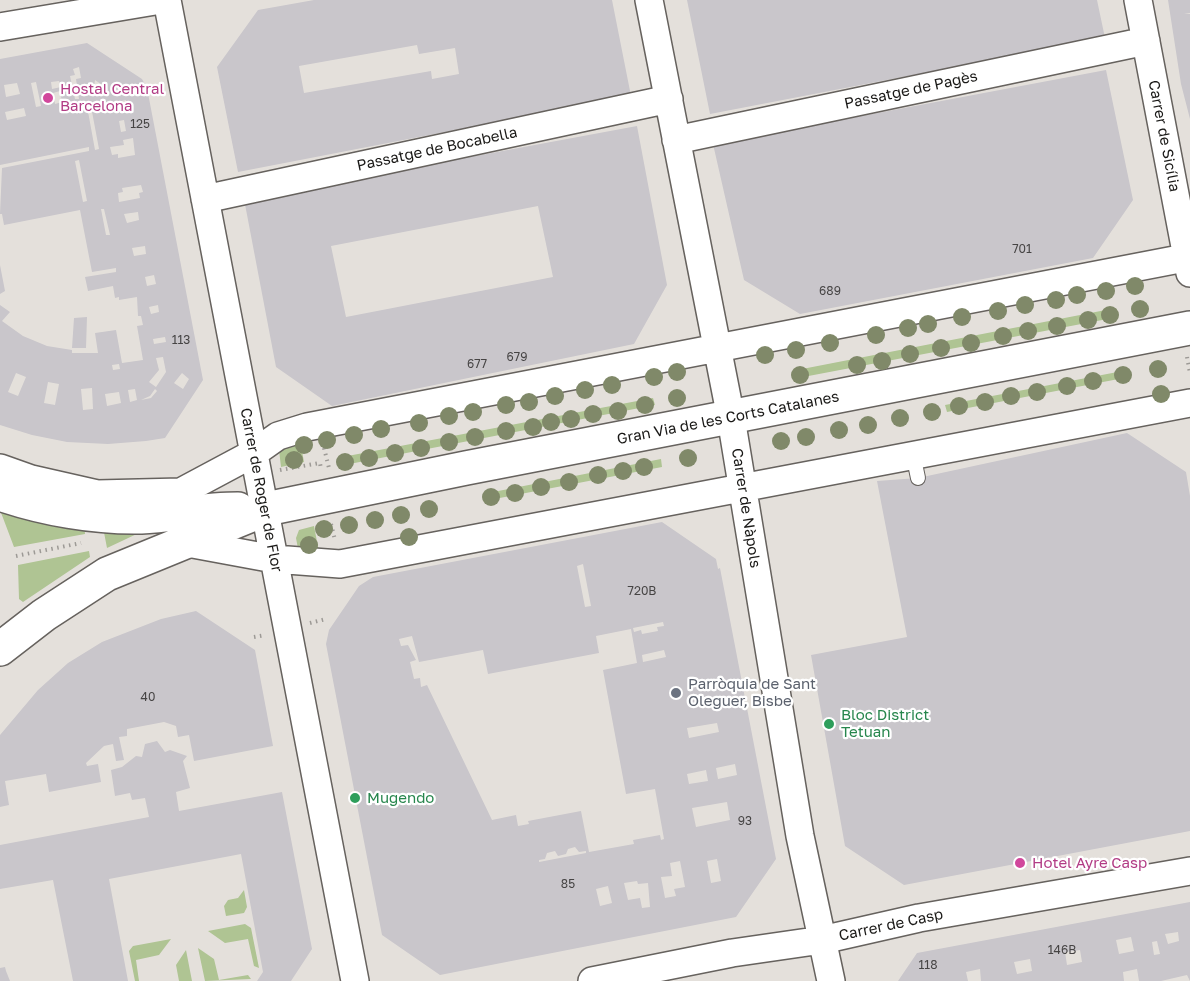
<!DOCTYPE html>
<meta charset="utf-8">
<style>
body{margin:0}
canvas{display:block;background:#e4e0db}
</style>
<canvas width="1190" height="981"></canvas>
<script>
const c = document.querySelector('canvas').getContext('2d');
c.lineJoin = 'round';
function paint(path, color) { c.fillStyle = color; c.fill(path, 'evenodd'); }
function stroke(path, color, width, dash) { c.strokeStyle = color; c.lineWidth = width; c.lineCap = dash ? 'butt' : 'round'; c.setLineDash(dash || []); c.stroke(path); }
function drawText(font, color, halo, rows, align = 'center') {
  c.font = font + ' "Golos Text",sans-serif'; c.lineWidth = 4.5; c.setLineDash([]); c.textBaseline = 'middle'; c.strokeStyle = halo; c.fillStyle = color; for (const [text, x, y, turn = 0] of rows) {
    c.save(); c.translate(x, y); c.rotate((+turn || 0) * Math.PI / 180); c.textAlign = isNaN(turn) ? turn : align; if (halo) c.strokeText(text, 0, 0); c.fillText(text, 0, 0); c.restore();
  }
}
const green = new Path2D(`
 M1116,308L1118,317L798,378L797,370Z
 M1128,370L1129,377L947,412L945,405Z
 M653,398L655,405L339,466L337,458Z
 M300,440L304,462L281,467L279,450Z
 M661,459L662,467L484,501L483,494Z
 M0,510L84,521L85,534L14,547Z
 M102,522L141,532L107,548Z
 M314,526L320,557L299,554L296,538L299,530Z
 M89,551L90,557L23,602L19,599L18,565Z
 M244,890L247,907L244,913L226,916L224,906L228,900L238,898Z
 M245,924L251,928L259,968L254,966L248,939L225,943L208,931Z
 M171,939L159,955L136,960L139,981H135L129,951L133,946Z
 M198,948L214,959L219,980L248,975L251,979L205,981Z
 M186,950L192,981H179L176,965Z`);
const building = new Path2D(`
 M314,0H612L631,96L238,172L217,67L258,10ZM417,45L419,54L455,48L459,74L432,79L431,71L304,93L299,66Z
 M687,0H1097L1105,38L710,114Z
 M1168,0H1190V13L1184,14H1190V119L1181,84Z
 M87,43L142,79L147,88L203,380L165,438L146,441L108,444L67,442L32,435L0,425V305L10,312L2,321L23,336L47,346L72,350V353H98L95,333L116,330L122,363L143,360L137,326L143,325L141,316H138L137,297L119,300V297L115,298L113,286L88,291L85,277L116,272V268L92,272L80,210L4,225L2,214H0L2,168L89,151V147L0,165V59ZM79,67L81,78L76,79L79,99H75L70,76L75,75L73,69ZM95,80L108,89L106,92L94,87ZM59,81L61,87L52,89L51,82ZM36,82L41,106L36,107L31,83ZM17,83L20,94L6,97L4,85ZM60,91L62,102L55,104L53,93ZM126,100L128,110L118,112L116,102ZM90,101L99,149L95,150L87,106L81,107L80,104ZM24,108L26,116L7,120L5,112ZM124,120L126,131L121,132L119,121ZM133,138L135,155L118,158V154L112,155L110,147L124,145L123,140ZM79,160L87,201L83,202L75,161ZM141,185L143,192L139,193L140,198L119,202L118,193L123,192L122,188ZM101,209H104L110,235H106ZM138,212L139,220L127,223L124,214ZM145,246L146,254L134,256L132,248ZM154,275L156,284L147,286L145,277ZM158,305L159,312L151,314L149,307ZM165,337L166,342L154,344L153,339ZM163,357L166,372L156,387L149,382L159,370L156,358ZM119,364L120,369L113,370L112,365ZM16,373L26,377L18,396L8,392ZM182,373L189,379L183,389L174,383ZM48,382L59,384L55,405L44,403ZM92,388L93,409L83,410L81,389ZM135,389L137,400L130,402L128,390ZM155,389L157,391L151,398L141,400L150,396ZM119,392L121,403L107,406L105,394Z
 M1106,70L1133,200L1093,258L800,314L744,280L713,144Z
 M637,126L667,285L634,344L332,406L276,367L244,199ZM538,206L553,277L346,317L331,246Z
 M0,265L5,291L0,294Z
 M87,317L86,348H72L74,318Z
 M1127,433L1186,472L1190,496V831L904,885L845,846L811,655L907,637L877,481L918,478Z
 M662,522L716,559L718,569L720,568L776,859L736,917L440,975L382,935L326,644L329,630L359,586L373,577ZM583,564L591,606L585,607L577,566ZM663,622L664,626L657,627L658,631L642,634L641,630L634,632L633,628ZM631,629L637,663L603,670L626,794L655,789L664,839L661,840L660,835L633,840L634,844L589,852L581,811L528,821L529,824L518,826L516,815L492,820L427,685L421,687L420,678L414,679L410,662L416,660L408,645L401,646L399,639L412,636L419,662L483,650L488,674L599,653L596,636ZM664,650L666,657L643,662L642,655ZM717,723L719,732L689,738L687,728ZM735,764L737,775L718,779L716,768ZM706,770L708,781L689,784L687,774ZM727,802L730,820L696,827L692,808ZM575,847L579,852L586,851V853L539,862V860L545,859L547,853L555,851L558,856L566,854L568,849ZM717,859L721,881L711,883L707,861ZM680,861L685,887L674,889L676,896L665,898L661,877L672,876L670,863ZM637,881L638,884L648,883L650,907L642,908L640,898L628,900L624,883ZM608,886L612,903L600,906L596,889Z
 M196,611L255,650L273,746L194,761L189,735L178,737L176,726L164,722L127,729V736L119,737L124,760L116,761L113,744L104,746L86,763L87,766L98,764L101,782L49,792L46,774L5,781L9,805L0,807V735L38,690L68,663L102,642L161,619Z
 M157,741L165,752L170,750L187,756L183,761L190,788L176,792L179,811L282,792L312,949L291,981H257L263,972L241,854L109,879L128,981H73L53,880L0,889V845L149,817L145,798L132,800L130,793L115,796L111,770L122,767L136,756L142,757L145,744Z
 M1190,902V981L1187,975L1161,981H1139L1137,969L1123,972L1124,981H981L980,969L966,972L968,981H898L917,953ZM1178,932L1179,941L1168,944L1165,934ZM1131,937L1134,951L1119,954L1116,940ZM1157,941L1160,954L1154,955L1152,942ZM1080,950L1082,962L1067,965L1065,952ZM1030,959L1032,971L1017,974L1014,962Z
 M5,967L6,971L10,981H0V968Z`);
const path = new Path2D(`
 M1187,357L1190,373
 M324,448L329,468
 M280,470L320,463L321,469
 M331,524L335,540
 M16,556L81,543
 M310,623L326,619
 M254,637L265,635`);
const lane = new Path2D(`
 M913,454L918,478`);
const street = new Path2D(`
 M167,0L355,981
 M649,0L731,418L800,836L831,981
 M1138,0L1190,273
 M0,27L161,0
 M676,140L1146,41
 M205,199L669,99
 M0,468L31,479L97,494L181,492L254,453L278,436L307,427L1190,257
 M182,542L274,559L340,564L1190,403
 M592,981L732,953L822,940L919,918L1190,871`);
const primary = new Path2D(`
 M0,494C44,509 95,518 141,517C174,515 206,509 238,509
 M0,649L44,615L107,574L266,509L466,468L1190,328`);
const trees = [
 [1135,286],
 [1106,291],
 [1077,295],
 [1056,300],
 [1025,305],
 [1140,309],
 [998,311],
 [1110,315],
 [962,317],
 [1088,320],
 [928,324],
 [1057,326],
 [908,328],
 [1028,331],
 [876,335],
 [1003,336],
 [830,343],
 [971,343],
 [941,348],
 [796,350],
 [910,354],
 [765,355],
 [882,361],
 [857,365],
 [1158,369],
 [677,372],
 [800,375],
 [1123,375],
 [654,377],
 [1093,381],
 [612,385],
 [1067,386],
 [585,390],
 [1037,392],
 [1161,394],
 [555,396],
 [1011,396],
 [677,398],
 [529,402],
 [985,402],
 [506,405],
 [645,405],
 [959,406],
 [618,411],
 [473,412],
 [932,412],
 [593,414],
 [449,416],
 [900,418],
 [571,419],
 [551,422],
 [419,423],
 [868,425],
 [533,427],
 [381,429],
 [839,430],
 [506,431],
 [354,435],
 [475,437],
 [806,437],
 [327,440],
 [781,441],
 [449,442],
 [304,445],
 [421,448],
 [395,453],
 [369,458],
 [688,458],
 [294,460],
 [345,462],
 [644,467],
 [623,471],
 [598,475],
 [569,482],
 [541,487],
 [515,493],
 [491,497],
 [429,509],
 [401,515],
 [375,520],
 [349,525],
 [324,529],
 [409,537],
 [309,545]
];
const markers = [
 [48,98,6,"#d1479c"],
 [676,693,6,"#6b7280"],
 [829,724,6,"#2e9e5b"],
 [355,798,6,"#2e9e5b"],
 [1020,863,6,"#d1479c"]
];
const numberNames = [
 ["125",140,124],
 ["701",1022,249],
 ["689",830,291],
 ["113",181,340],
 ["679",517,357],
 ["677",477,364],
 ["720B",642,591],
 ["40",148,697],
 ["93",745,821],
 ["85",568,884],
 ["146B",1062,950],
 ["118",928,965]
];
const hotelNames = [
 ["Hostal Central",60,89],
 ["Barcelona",60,106],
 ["Hotel Ayre Casp",1032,863]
];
const streetNames = [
 ["Passatge de Pagès",911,90,-12],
 ["Carrer de Sicília",1164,136,79],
 ["Passatge de Bocabella",437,149,-12],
 ["Gran Via de les Corts Catalanes",728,418,-11],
 ["Carrer de Roger de Flor",261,490,79],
 ["Carrer de Nàpols",746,508,81],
 ["Carrer de Casp",891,925,-12]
];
const worshipNames = [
 ["Parròquia de Sant",688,684],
 ["Oleguer, Bisbe",688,701]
];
const leisureNames = [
 ["Bloc District",841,715],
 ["Tetuan",841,732],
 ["Mugendo",367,798]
];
paint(green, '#afc493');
paint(building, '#c9c6cb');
stroke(lane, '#66625e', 16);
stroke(street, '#66625e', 30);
stroke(primary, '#66625e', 36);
stroke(path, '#9d9a96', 4, [1.5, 4.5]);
stroke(lane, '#fff', 14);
stroke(street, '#fff', 27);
stroke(primary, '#fff', 33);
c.fillStyle = '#808969';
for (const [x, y] of trees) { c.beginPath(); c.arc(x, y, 9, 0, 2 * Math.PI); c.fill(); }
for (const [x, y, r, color] of markers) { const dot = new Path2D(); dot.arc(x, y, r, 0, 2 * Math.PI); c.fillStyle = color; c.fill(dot); stroke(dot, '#fff', 2); }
drawText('12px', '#464444', null, numberNames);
drawText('15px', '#b23c85', '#fff', hotelNames, 'left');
drawText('15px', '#1a1917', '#fff', streetNames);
drawText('15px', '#5b616d', '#fff', worshipNames, 'left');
drawText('15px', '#27864d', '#fff', leisureNames, 'left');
</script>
